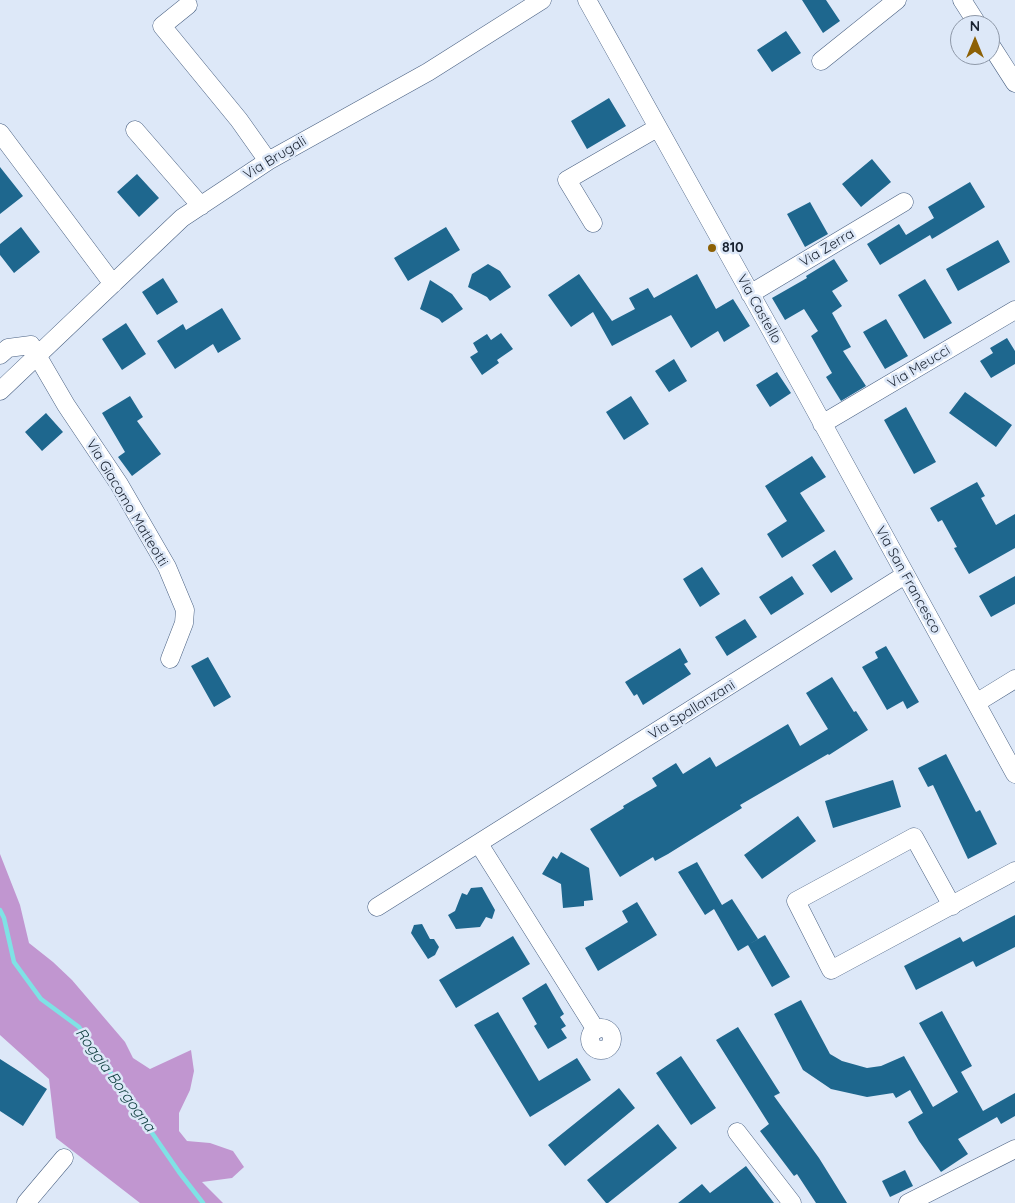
<!DOCTYPE html>
<style>
body{margin:0}
#map{position:relative;width:1015px;height:1203px;overflow:hidden;background:#dde8f8;font-family:Quicksand,sans-serif}
canvas{display:block}
.north{position:absolute;left:950px;top:15px;width:50px;height:50px;box-sizing:border-box;background:#dde8f8;border:1px solid #8e98a8;border-radius:50%;rotate:0deg;font-size:14px;font-weight:700;line-height:20px;text-align:center;color:#18212f}
.north::after{content:'';display:block;margin:auto;width:18px;height:22px;background:#8d6106;clip-path:polygon(50% 0,100% 100%,50% 72%,0 100%)}
</style>
<div id="map">
<canvas width="1015" height="1203"></canvas>
<div class="north">N</div>
</div>
<script>
const c = document.querySelector('canvas').getContext('2d');
c.lineJoin = 'round';
function paint(path, color) { c.fillStyle = color; c.fill(path, 'evenodd'); }
function stroke(path, color, width, dash) { c.strokeStyle = color; c.lineWidth = width; c.lineCap = dash ? 'butt' : 'round'; c.setLineDash(dash || []); c.stroke(path); }
function drawText(font, color, halo, rows, align = 'center') {
  c.font = font + ' Quicksand,sans-serif'; c.lineWidth = 5; c.setLineDash([]); c.textBaseline = 'middle'; c.strokeStyle = halo; c.fillStyle = color; for (const [text, x, y, turn = 0] of rows) {
    c.save(); c.translate(x, y); c.rotate((+turn || 0) * Math.PI / 180); c.textAlign = isNaN(turn) ? turn : align; if (halo) c.strokeText(text, 0, 0); c.fillText(text, 0, 0); c.restore();
  }
}
const forest = new Path2D(`
 M0,854L20,905L29,943L53,962L72,980L125,1042L133,1058L150,1069L191,1050L194,1071L190,1090L179,1113V1131L187,1141L210,1143L233,1151L244,1167L232,1178L202,1182L223,1203H140L56,1138L49,1079L0,1035Z`);
const stream = new Path2D(`
 M0,910L4,918L14,962L41,999L79,1027L179,1172L203,1203`);
const building = new Path2D(`
 M802,0H826L840,21L823,33Z
 M786,31L801,53L772,72L757,50Z
 M609,98L626,126L587,149L571,121Z
 M872,159L891,182L861,207L842,184Z
 M0,167L23,196L0,214Z
 M137,174L159,198L139,217L117,192Z
 M970,182L985,207L932,239L930,235L880,265L867,244L899,224L906,235L934,218L928,207Z
 M810,202L828,234L805,247L787,214Z
 M21,227L40,252L14,273L0,255V244Z
 M446,227L460,250L408,281L394,258Z
 M998,240L1010,262L958,291L946,269Z
 M834,259L848,281L832,291L842,306L832,313L851,347L843,351L866,386L841,401L826,377L832,373L811,336L818,331L804,309L785,320L772,298L807,278L806,276Z
 M488,264L500,271L511,287L490,301L487,297L468,287L472,274Z
 M579,274L612,321L635,309L629,298L648,288L654,298L697,274L716,309L733,299L750,326L724,342L718,331L691,348L671,315L612,346L593,312L571,327L548,295Z
 M163,278L178,302L157,315L142,292Z
 M925,279L952,323L924,339L898,295Z
 M430,280L452,294L463,309L442,323L439,319L420,309Z
 M222,308L241,339L218,353L213,344L175,369L157,341L183,324L186,330Z
 M886,319L908,356L885,369L863,332Z
 M126,323L146,354L122,370L102,339Z
 M501,333L513,349L497,360L499,363L482,375L470,357L478,352L473,343L487,334L491,340Z
 M1007,338L1015,351V364L991,378L980,361L993,353L990,348Z
 M674,359L687,381L669,392L655,371Z
 M777,372L791,393L770,407L756,385Z
 M965,392L1012,425L996,447L949,413Z
 M130,396L143,417L137,421L161,454L132,476L118,457L125,452L102,413Z
 M631,396L649,424L624,440L606,412Z
 M906,407L936,462L914,474L884,420Z
 M46,413L63,432L42,451L25,432Z
 M812,456L826,477L800,493L825,531L782,558L767,534L787,521L765,486Z
 M977,482L985,496L981,498L996,525L1015,514V548L969,574L954,548L957,547L942,520L938,522L930,508Z
 M835,550L853,579L831,593L812,565Z
 M702,567L720,594L700,607L683,579Z
 M792,576L804,594L771,615L759,597Z
 M1015,576V604L991,617L979,596Z
 M745,619L757,637L727,656L715,637Z
 M886,646L919,702L907,709L903,701L887,710L862,667L878,658L875,652Z
 M680,648L688,662L684,664L691,674L643,705L637,694L634,696L625,682Z
 M208,657L231,697L214,707L191,666Z
 M832,677L854,712L856,711L868,730L829,755L828,754L740,805L742,808L668,854L655,861L653,857L620,877L590,829L624,808L623,806L657,786L652,778L676,763L683,774L710,757L716,767L788,724L800,746L828,729L806,693Z
 M946,754L976,812L980,810L997,844L968,859L933,785L928,787L918,768Z
 M893,780L901,807L833,828L825,801Z
 M798,816L816,841L762,879L744,855Z
 M561,852L589,868L593,900L584,901V906L563,908L561,884L542,874L553,856L557,859Z
 M697,862L722,905L732,899L758,939L738,951L714,909L705,915L678,872Z
 M482,887L495,910L492,919L486,917L480,927L456,929L448,915L455,911L462,893L467,895L471,888Z
 M637,902L657,935L598,971L585,948L628,922L622,911Z
 M1015,915V947L976,967L973,961L916,990L904,966L960,937L963,942Z
 M422,924L430,939H434L439,947L435,955L428,959L411,933L414,925Z
 M765,935L790,977L772,987L748,945Z
 M513,936L530,964L456,1008L439,980Z
 M546,983L564,1014L560,1017L566,1026L561,1029L567,1038L548,1049L534,1026L537,1024L522,998Z
 M801,1000L830,1054L842,1061L867,1068L881,1066L904,1056L933,1107L958,1092L919,1023L942,1011L972,1066L961,1072L983,1111L1015,1093V1116L1001,1124L997,1117L958,1139L968,1154L941,1172L919,1141L908,1122L923,1113L910,1090L896,1098L893,1093L867,1097L831,1089L803,1070L774,1014Z
 M498,1012L539,1081L577,1058L591,1080L530,1117L474,1025Z
 M738,1027L780,1093L774,1096L819,1158L847,1203H816L797,1174L794,1176L760,1131L769,1124L716,1040Z
 M681,1056L716,1108L691,1125L656,1073Z
 M0,1059L47,1089L23,1126L0,1111Z
 M619,1088L635,1108L565,1166L548,1145Z
 M658,1124L677,1148L608,1203H606L587,1180Z
 M746,1166L774,1203H678L702,1184L710,1193Z
 M905,1170L913,1186L890,1197L882,1181Z`);
const minor = new Path2D(`
 M587,0L802,386L1015,774
 M962,0L978,25
 M188,5L162,26L239,120L268,161
 M990,44L1015,83
 M821,61L897,0
 M135,130L201,206
 M0,133L113,284
 M593,223L567,180L657,128
 M750,294L904,202
 M0,355L8,348L31,345L66,405L119,484L167,567L185,610L184,623L170,659
 M0,391L182,218L268,161L428,72L542,0
 M822,424L1015,310
 M976,703L1015,679
 M479,844L596,1030
 M952,906L914,837L796,901L831,970L1015,871
 M377,907L905,575
 M590 1039a11 11 0 1 1 22 0a11 11 0 1 1-22 0Z
 M737,1132L792,1203
 M26,1203L64,1158
 M908,1203L1015,1149`);
const markers = [
 [712,248,5,"#8d6106"]
];
const streetNames = [
 ["Via Brugali",275,158,-31],
 ["Via Zerra",827,248,-31],
 ["Via Castello",759,309,61],
 ["Via Meucci",919,367,-31],
 ["Via Giacomo Matteotti",127,503,59],
 ["Via San Francesco",908,580,61],
 ["Via Spallanzani",692,710,-32]
];
const poiNames = [
 ["810",722,248]
];
const waterNames = [
 ["Roggia Borgogna",115,1080,54]
];
paint(forest, '#c196d0');
stroke(stream, '#7fe2e5', 4.5);
paint(building, '#1e678e');
stroke(minor, '#496082', 19);
stroke(minor, '#fff', 18);
for (const [x, y, r, color] of markers) { const dot = new Path2D(); dot.arc(x, y, r, 0, 2 * Math.PI); c.fillStyle = color; c.fill(dot); stroke(dot, '#dde8f8', 2); }
drawText('14px', '#18212f', '#dde8f8', streetNames);
drawText('bold 14px', '#18212f', '#dde8f8', poiNames, 'left');
drawText('italic 15px', '#114041', '#dde8f8', waterNames);
</script>
